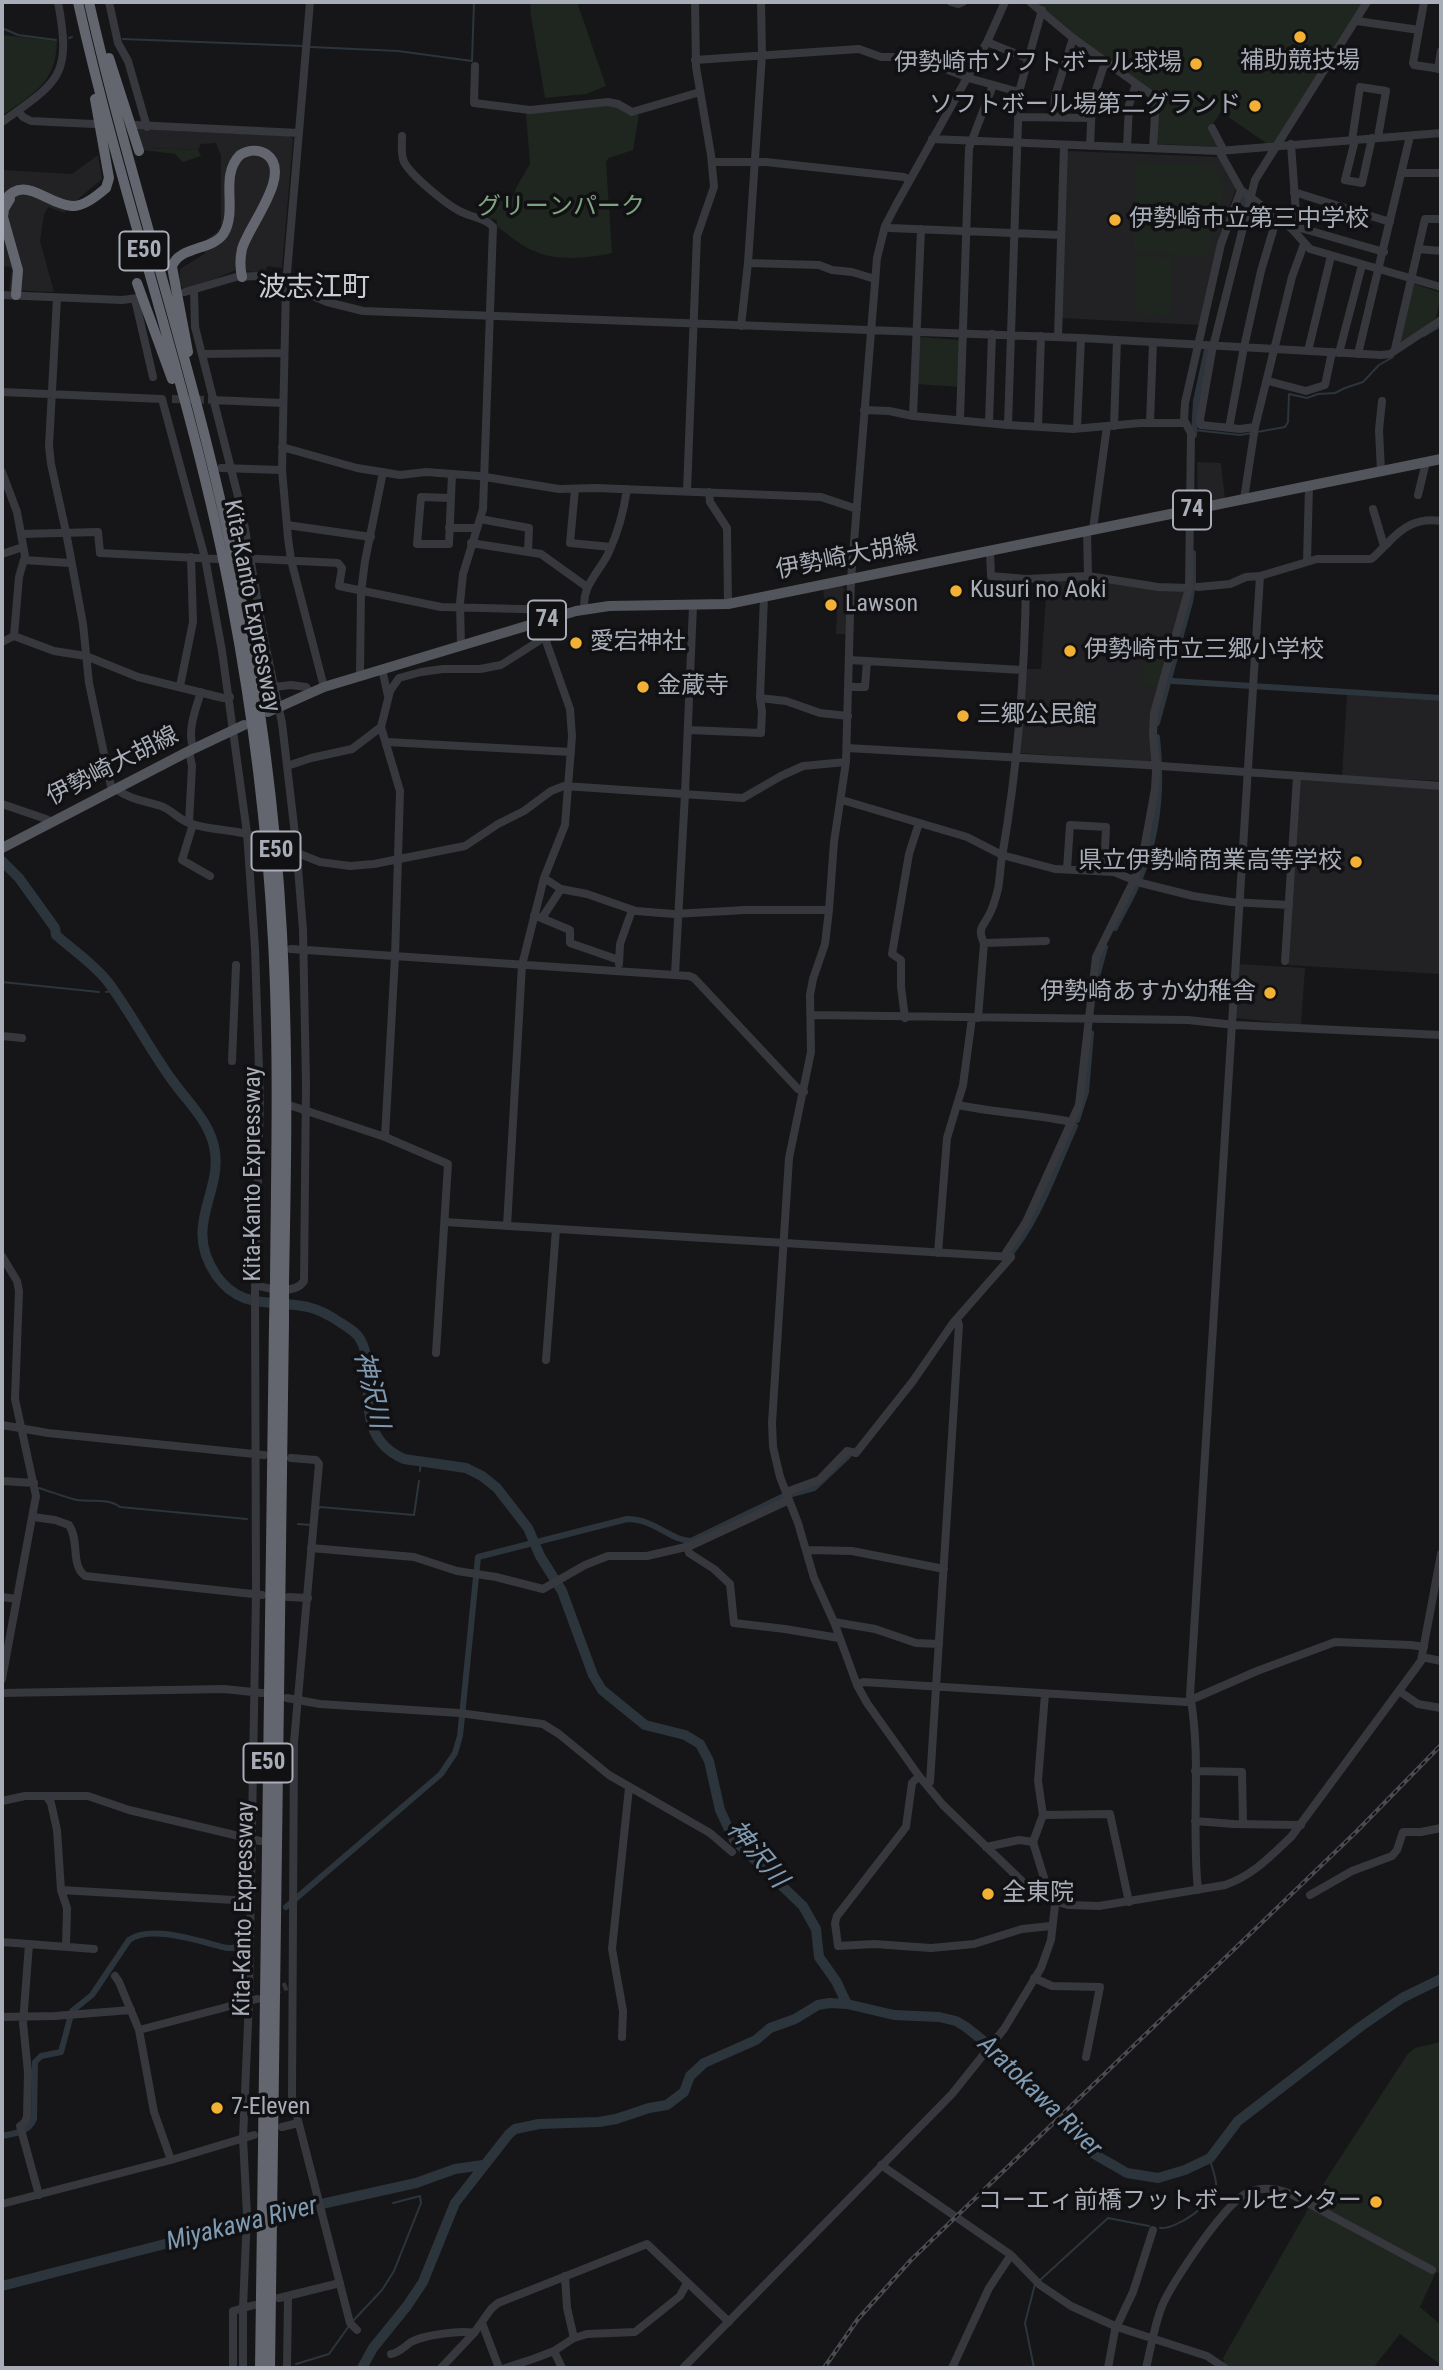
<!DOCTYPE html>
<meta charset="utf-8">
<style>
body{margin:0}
#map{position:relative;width:1443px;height:2370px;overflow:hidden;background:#161618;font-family:"Roboto Condensed",sans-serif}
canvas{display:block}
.frame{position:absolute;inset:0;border:4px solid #a8adb8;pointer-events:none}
</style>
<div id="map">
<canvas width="1443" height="2370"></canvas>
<div class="frame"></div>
</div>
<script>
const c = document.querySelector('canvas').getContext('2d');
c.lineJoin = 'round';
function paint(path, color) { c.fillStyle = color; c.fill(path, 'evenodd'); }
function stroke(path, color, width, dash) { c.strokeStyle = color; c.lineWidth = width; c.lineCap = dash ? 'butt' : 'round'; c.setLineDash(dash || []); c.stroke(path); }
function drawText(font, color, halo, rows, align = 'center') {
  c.font = font + ' "Roboto Condensed","Noto Sans JP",sans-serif'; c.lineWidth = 7; c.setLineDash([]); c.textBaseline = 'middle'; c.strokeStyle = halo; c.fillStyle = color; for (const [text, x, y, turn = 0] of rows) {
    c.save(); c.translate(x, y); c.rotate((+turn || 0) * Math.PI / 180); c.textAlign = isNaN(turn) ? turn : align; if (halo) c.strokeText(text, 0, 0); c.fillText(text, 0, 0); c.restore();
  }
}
const built = new Path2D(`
 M136,129L290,136L293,139L282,268L267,266L265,273L236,270L191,289L183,288L179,283L180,269L204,254L206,250V240L217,232L221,226V156L216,143L201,144L198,150L143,148Z
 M1069,151L1218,157L1236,188L1235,191L1218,241L1200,325L1061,318L1066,153Z
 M98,155L102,179L71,205L67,204L65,213L48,207L44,215L40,241L54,292L9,290L12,270L10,267L2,266V170L72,174Z
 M1197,462L1221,463L1225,500L1198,505Z
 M1081,579L1183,590L1184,593L1149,733L1151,760L1149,762L1020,753L1025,669H1041L1047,581Z
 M842,585L847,594L846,634H836L837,611L826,610L823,589Z
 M1347,695L1441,701V781L1342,776Z
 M1299,780L1441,789V974L1288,965Z
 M1238,964L1305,968L1301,1025L1235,1018Z`);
const green = new Path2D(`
 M530,2H577L606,86L586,94L545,98L531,16Z
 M1034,2H1365L1278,143H1266L1221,112L1210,128L1218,147L1159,144L1156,142L1158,96L1086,46Z
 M2,35L57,41C56,84 33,93 2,116Z
 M608,105C621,106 625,115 639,115L633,150L609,158L606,162L612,253C591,258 559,261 539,253C523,248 509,235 496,226L497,220L487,218L494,201H511L516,188L530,164L526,113Z
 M143,148L198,150L201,156L183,162L175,154L143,150Z
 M1136,162L1215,165L1225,188L1207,257L1133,252Z
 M1137,256L1173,258L1171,315L1135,314Z
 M1415,284L1441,293L1436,318L1417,333L1402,341L1399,340L1412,286Z
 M921,337L959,340L960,387L917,384L918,342Z
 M1147,644L1168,650L1158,688L1140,683L1148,655L1145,654Z
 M1441,2042V2275L1436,2272L1420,2307L1441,2325V2365L1400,2334L1373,2368H1231L1224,2363L1223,2358L1316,2195L1407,2055L1415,2048Z`);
const stream = new Path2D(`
 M2,28L18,35L56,40
 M69,38L72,37
 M123,39L303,46
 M311,47L398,51L472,61L474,2
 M1424,336L1441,326
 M1194,430L1240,435L1252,433
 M1257,432L1285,427L1288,422L1289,394L1307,398L1318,394L1335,393L1345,388L1363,382L1379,365L1393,357
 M2,982L99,992
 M106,992L114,991
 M420,1471L421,1460
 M39,1488C52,1492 64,1497 77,1500C91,1502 108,1498 120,1507L247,1519
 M318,1509L320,1507L414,1515L419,1481
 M298,1524L311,1525
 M416,2183L417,2186
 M1160,2228C1176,2230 1215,2203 1216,2186C1217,2178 1211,2167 1210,2158
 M1039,2281L1108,2218L1149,2226
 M352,2322L382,2290L394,2271L421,2203L420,2196L393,2203
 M296,2364L329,2354L349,2326
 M1034,2368L1025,2323L1035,2284`);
const canal = new Path2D(`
 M1244,203L1245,199
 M1194,435L1196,401L1207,350
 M1173,681L1441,698
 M1157,723L1190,602L1193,584V553
 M1115,928C1124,910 1135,892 1142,873C1159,830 1162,783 1157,737
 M1098,973L1105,947
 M1077,1120L1086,1092L1091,1033
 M1007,1258C1039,1221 1055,1170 1075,1126
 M792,1494L814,1488L848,1456
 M286,1907L441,1774L455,1753L460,1736L478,1557L627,1519C655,1519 671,1541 691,1541L782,1497
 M2,2136C15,2133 28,2133 34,2119L35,2062L41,2056L61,2052L72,2011L92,1995L129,1940C151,1924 201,1942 227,1948H233L242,1944`);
const river = new Path2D(`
 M2,861L19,878L55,928L56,935C73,950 94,964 108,982C131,1013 149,1048 172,1080C188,1103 211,1122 215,1152C221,1195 183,1226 216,1275C241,1311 272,1299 308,1307C320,1310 331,1316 341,1323C347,1327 353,1330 358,1336C383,1370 345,1433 404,1459L466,1468L482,1476L497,1488L528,1528L540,1556L562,1591L593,1675L602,1690L645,1725L685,1735L700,1744L709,1761L720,1810L734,1840L803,1906L816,1929L819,1957L836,1981L847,2004
 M2,2286L308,2207L416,2183L455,2169L483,2165
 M362,2368L373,2348L407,2306L423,2282L455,2203L509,2134L515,2129L539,2124L599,2122L616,2119L649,2108L667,2105L684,2092L690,2076L704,2063L756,2040L770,2028L795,2019L818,2005L830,2003L847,2004L894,2015L939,2017L956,2021L966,2027L1005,2058L1030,2083L1077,2138L1094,2154L1127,2173L1158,2178L1185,2170L1210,2158L1238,2121L1360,2027L1402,1998L1441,1979`);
const minorTunnel = new Path2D(`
 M172,399L209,400
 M272,1992L287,1986`);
const minor = new Path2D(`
 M109,2L118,43L128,61L147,127
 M310,2L286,285L282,470L288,538L291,560L324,687
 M951,2L958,4L963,2
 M1005,2L987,42L896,205L885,226L877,258L851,579L846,762L834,842L829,910L825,944L813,979L810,995L811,1052L789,1158L772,1423L773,1447L780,1477L798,1523L814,1578L834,1622L857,1685L867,1703L919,1776L943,1805L1027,1886L1054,1901L1068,1905L1099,1906L1225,1885C1252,1876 1271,1856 1291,1837L1421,1661L1441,1554
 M1030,2L1073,38L1156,98L1153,148
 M1424,2L1413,63L1414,65L1441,69
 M1357,21L1419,30
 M987,42L1029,59
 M695,60L859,49L881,57H897L924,61L972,79L1019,92
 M475,66L474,103L530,110L608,102L618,104L632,112L700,92
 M1438,69L1441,51
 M18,111L23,117L31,121L94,124
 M1018,117L1091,118
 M1054,117L1055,96L1073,38
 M2,122C59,81 72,77 58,2
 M136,125L299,133
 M1212,128L1224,151
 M402,136C402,143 401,152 403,159C406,172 450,208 464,213C474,218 486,218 493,227L483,509L463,574L460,603L461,646
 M932,139L1219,151L1441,133
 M1352,140L1360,87L1386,91L1378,137
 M1355,140L1345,180L1362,183L1372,138
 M1291,144L1297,227L1384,252
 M1090,146L1092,102L1105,62
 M1127,147L1129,105L1136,84
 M1219,151L1241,190L1292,229L1310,249L1441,287
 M713,162H766L904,177L910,180
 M1401,173H1441
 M1294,192L1390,222
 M885,226L890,228L1061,235
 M1418,249L1441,251
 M748,263L819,265L832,270L852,272L875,279
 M194,291L195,327L242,512L265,643L282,723L296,843L303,930L306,1083L304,1281C295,1295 269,1289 255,1285
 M185,292L236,277L257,276L276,280L327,302L363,311L1081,338L1381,355L1390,354L1441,320
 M2,295L122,300L138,298
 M57,298L49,446L51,464L66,532L83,624L89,683L112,791
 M135,299L153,377
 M741,326L748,263L762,55L761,2
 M1058,337L1064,146
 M1395,349L1425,219H1441
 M1308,351L1331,256
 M1339,353L1362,265
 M202,354L284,353
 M1358,354L1410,136
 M1268,381L1306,391L1325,385L1332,352
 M2,392L162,399L205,558L222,651L247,833L255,948L260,1100L255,1294L256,1594L249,2001L243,2138L247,2215L243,2308V2368
 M212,400L283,403
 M864,410L889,411L913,416L1008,425L1073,429L1141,423H1185
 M913,416L921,229
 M960,419L969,148L993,85
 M989,423L992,334
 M1150,423L1153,342
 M1008,425L1019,92L1042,10
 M1038,426L1041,336
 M1114,426L1117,340
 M1255,427L1240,429L1201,425L1200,419L1212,351L1255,180L1367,2
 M1077,428L1081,338
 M1229,428L1244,347L1261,271L1277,217
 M282,447L357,468L400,475L426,472L479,476L559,489L596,488L821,497L857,509
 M221,468L282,470
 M2,472L17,512L25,556L19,577L14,636
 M1381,472L1379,430L1382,401
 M575,489L570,543L611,547
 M687,491L697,236L714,187L711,155L696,67L695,2
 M709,492L710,502L727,528L728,604
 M1418,495L1426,462
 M450,498L421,497L417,544H449L452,474
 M1244,499L1255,427L1292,277L1304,244
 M1373,509L1384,546
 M480,519L529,528L528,551
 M287,525L371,537
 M449,528H476
 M1093,529L1107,426
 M1087,531L1088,576
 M21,534L98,532L100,553L217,559
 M471,543L541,554L587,587
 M990,551L991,576L1026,579L1088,576L1158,587L1189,588
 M2,554L23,547
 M241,558L338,563L342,568L339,586L441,607L562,610L567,613
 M24,560L70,563
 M1307,561L1309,486
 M1198,587L1230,584L1246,577L1260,576L1317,559H1371C1377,555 1381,549 1387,544C1402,527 1418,517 1441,521
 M764,596L760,698L786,701L820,713L848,716
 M585,610C580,588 599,572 608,554C617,535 624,510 627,489
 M2,642L14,636L54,651L86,656L138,677L223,698L230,697
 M849,660L1022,670
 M382,669L388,696
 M360,675L361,592L365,561L383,472
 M180,686L193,622L191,557
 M274,687L291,685L306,687L310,692
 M849,687H865L867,661
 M688,730L761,733L762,711L760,698
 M387,742L571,752
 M847,748L1147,765L1441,786
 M194,749C186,733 196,708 201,692
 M189,751L192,766L189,823
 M287,766L311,758L352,749L381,727
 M116,789C129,799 145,801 161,806C172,810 178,819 189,823C211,831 235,829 258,837
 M842,800L967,837L1002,855L1055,869L1114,872L1141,883L1193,896L1231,902L1289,905
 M2,804L46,819L51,822
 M193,824L182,860L210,876
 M285,848L320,862L350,866L374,864L465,846L498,824L524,811L551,791L564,786L743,798L781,776L803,766L846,762
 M1067,869L1070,825L1106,827L1104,871
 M544,878L561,889L587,894L636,911L674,914L745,910H829
 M534,915L570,930V943L619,960
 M542,918L561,889
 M984,943L1046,941
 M291,949L689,976L694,978L798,1089L804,1092
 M1285,961L1297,777
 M619,964L620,944L632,910
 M675,974L685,794L693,606
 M812,1015L1188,1020L1235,1025L1441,1035
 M905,1018L901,987V960L892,954L909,854L919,823
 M978,1018L984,943C977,928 983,927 989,915C993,908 996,897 998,889C1000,879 1000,868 1002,857C1018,765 1025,672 1026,579
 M2,1036L22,1038
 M232,1061L236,965
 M958,1105C996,1113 1034,1114 1072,1122
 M292,1106L385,1137L448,1164L436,1353
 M385,1137L395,957L400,791L381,727L390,691L399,678L421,672L443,669H480L501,665L545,637
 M445,1222L1011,1257
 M507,1226L522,965L544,878L565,825L572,736L570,709L547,644L543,621
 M938,1253L947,1138L963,1085L972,1018
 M2,1256L17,1281L19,1291L15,1399L36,1496L2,1679
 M1004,1256L1026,1222L1079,1105L1096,957L1134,880L1143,855L1155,789L1156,771L1153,735L1154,713L1189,588L1191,433L1184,420L1185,403L1221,244L1241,190
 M546,1360L556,1229
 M2,1425L48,1433L264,1455
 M291,1458L316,1460L319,1464L294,1742L292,2097L350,2323L357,2330
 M2,1481L34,1483
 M786,1492L819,1480L847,1451L856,1453L913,1381L953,1323L1011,1257
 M33,1517L55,1520L69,1525C80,1541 70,1564 85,1576L262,1595
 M687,1546L689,1553L714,1569L730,1584L734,1623L785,1629L839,1638
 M311,1548L414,1557L457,1571L496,1577L543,1589L585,1565L608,1556H647L690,1546L789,1500
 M807,1550L852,1551L944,1569
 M2,1597L16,1599
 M288,1597L308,1598
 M834,1622L875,1629L916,1643L939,1644
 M1422,1657L1441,1661
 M857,1685L863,1682L1186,1702L1257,1671L1335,1642L1411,1645L1424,1647
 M1399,1691L1418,1704L1441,1708
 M2,1693L224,1689L262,1693
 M287,1698L320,1704L459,1713L543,1724L559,1734L609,1775L710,1833L732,1852
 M1195,1771L1242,1772L1243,1824
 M919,1776L912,1783L906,1827L837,1916L835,1923L838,1946L874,1944L931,1948L974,1944L1022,1929L1051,1926
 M927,1785L930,1782L959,1325L957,1319
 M47,1797L51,1803L57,1830L61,1890L67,1908L66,1946
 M2,1801L25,1796H88L129,1810L260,1841
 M1043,1815L1110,1814L1129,1902
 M1195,1821L1234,1824L1301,1825
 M986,1847L1019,1840L1033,1842
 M61,1890L251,1901
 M1198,1890C1191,1825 1202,1759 1190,1695L1260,576
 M1310,1895L1352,1871L1392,1856L1397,1850L1403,1832H1421L1441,1828
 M2,1942L94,1949
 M29,1944L23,2023L28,2072L27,2117L25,2122L20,2126L39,2195
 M115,1976L119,1982L139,2030L154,2112L171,2160
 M1034,1978L1052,1986L1100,1987L1086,2057
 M2,2017L55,2016L131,2010
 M139,2030L257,1999
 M622,2037L623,2011L612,1949L629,1788
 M282,2127L298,2123
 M881,2165L1011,2255L1040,2285L1071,2306L1117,2327L1207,2356L1225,2368
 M2,2204L171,2160L254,2135
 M565,2276L567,2308L574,2338
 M279,2298L340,2283
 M482,2323L499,2368
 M554,2351L562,2368
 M391,2354C399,2353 404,2347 411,2342C424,2335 461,2330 474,2333
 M233,2368V2311L254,2305
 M287,2368L288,2297
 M441,2368L474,2333L491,2309L498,2303L647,2244L729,2322
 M505,2368L533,2359L554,2351L574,2338L587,2334L635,2332L680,2296L687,2283
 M683,2368L952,2094L1004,2029L1041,1968L1051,1940L1055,1905L1049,1894L1033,1842L1043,1815L1038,1781L1045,1694
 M952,2368L989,2288L1011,2255
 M1108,2368L1115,2330L1133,2292L1153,2230
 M1146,2368C1151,2348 1154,2326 1162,2306C1172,2282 1227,2200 1249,2192C1264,2186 1278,2189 1291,2194L1432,2270`);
const major = new Path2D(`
 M268,712L324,687L576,611L609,606L728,604L1441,459
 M2,848L189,751L244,725`);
const highway = new Path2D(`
 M78,2C123,204 194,400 232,604C253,715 267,828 273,941C279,1054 276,1168 275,1281
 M89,2C135,204 205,400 242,604C265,728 280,854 284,980C288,1080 286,1181 284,1281
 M109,58L139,151
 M10,199L4,209L3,217L18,270L16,295
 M2,204C23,171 46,205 72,206C83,207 98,195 106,188L109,178L95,99
 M137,283L172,379
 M188,352L172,267C178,246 213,251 224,233C238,209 219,176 240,155C248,150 258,149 266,154C294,173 248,226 242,249C240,258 240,268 242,277
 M260,2368L274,1323
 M270,2368L284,1323`);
const rail = new Path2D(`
 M824,2368L858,2319L911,2260L1356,1832L1441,1745`);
const highwayBridge = new Path2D(`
 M274,1323L275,1281
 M284,1323V1281`);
const markers = [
 [1300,37,7,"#f2b134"],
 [1196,64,7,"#f2b134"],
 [1255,106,7,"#f2b134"],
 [1115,220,7,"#f2b134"],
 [956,591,7,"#f2b134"],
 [831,605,7,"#f2b134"],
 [576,643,7,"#f2b134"],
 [1070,651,7,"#f2b134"],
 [643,687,7,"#f2b134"],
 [963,716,7,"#f2b134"],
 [1356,862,7,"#f2b134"],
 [1270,993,7,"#f2b134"],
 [988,1894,7,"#f2b134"],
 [217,2108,7,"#f2b134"],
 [1376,2202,7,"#f2b134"]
];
const shields = [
 [144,251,49],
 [1192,510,38],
 [547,620,38],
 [276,851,49],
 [268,1763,49]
];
const shieldNames = [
 ["E50",144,251],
 ["74",1192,510],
 ["74",547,620],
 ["E50",276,851],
 ["E50",268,1763]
];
const poiNames = [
 ["補助競技場",1300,62,"center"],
 ["伊勢崎市ソフトボール球場",1182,64,"right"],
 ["ソフトボール場第二グランド",1241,106,"right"],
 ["伊勢崎市立第三中学校",1129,220],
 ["Kusuri no Aoki",970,591],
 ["Lawson",845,605],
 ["愛宕神社",590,643],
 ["伊勢崎市立三郷小学校",1084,651],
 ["金蔵寺",657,687],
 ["三郷公民館",977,716],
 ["県立伊勢崎商業高等学校",1342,862,"right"],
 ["伊勢崎あすか幼稚舎",1256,993,"right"],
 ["全東院",1002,1894],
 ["7-Eleven",231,2108],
 ["コーエィ前橋フットボールセンター",1362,2202,"right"]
];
const parkNames = [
 ["グリーンパーク",561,208]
];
const streetNames = [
 ["伊勢崎大胡線",847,558,-11],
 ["Kita-Kanto Expressway",251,606,79],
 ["伊勢崎大胡線",113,767,-27],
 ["Kita-Kanto Expressway",254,1174,-90],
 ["Kita-Kanto Expressway",245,1909,-89]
];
const waterNames = [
 ["神沢川",370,1390,77],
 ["神沢川",756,1855,50],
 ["Aratokawa River",1039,2097,44],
 ["Miyakawa River",242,2225,-14]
];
const quarterNames = [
 ["波志江町",314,289]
];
paint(built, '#222225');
paint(green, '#1e261f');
stroke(stream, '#2c353c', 2);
stroke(canal, '#2c353c', 6);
stroke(river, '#2c353c', 10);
stroke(minorTunnel, '#333438', 8, [8, 4]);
stroke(minor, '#37383d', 8);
stroke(major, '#53555c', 10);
stroke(highway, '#63666e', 10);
stroke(rail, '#4a4c52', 4.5);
stroke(rail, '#111113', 2, [5]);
stroke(highwayBridge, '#63666e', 10);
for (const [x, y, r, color] of markers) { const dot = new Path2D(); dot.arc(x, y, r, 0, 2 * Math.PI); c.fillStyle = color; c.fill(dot); stroke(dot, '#111113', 2.5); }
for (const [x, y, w] of shields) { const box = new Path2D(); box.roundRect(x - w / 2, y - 19.5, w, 39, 5); c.fillStyle = '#111113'; c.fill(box); stroke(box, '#a8adb8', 2); }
drawText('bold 23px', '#a8adb8', null, shieldNames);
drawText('24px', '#a8adb8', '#111113', poiNames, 'left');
drawText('24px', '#7fa381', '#111113', parkNames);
drawText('24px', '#a8adb8', '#111113', streetNames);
drawText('italic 26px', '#7f9bb3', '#111113', waterNames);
drawText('28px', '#c9ccd4', '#111113', quarterNames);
</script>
